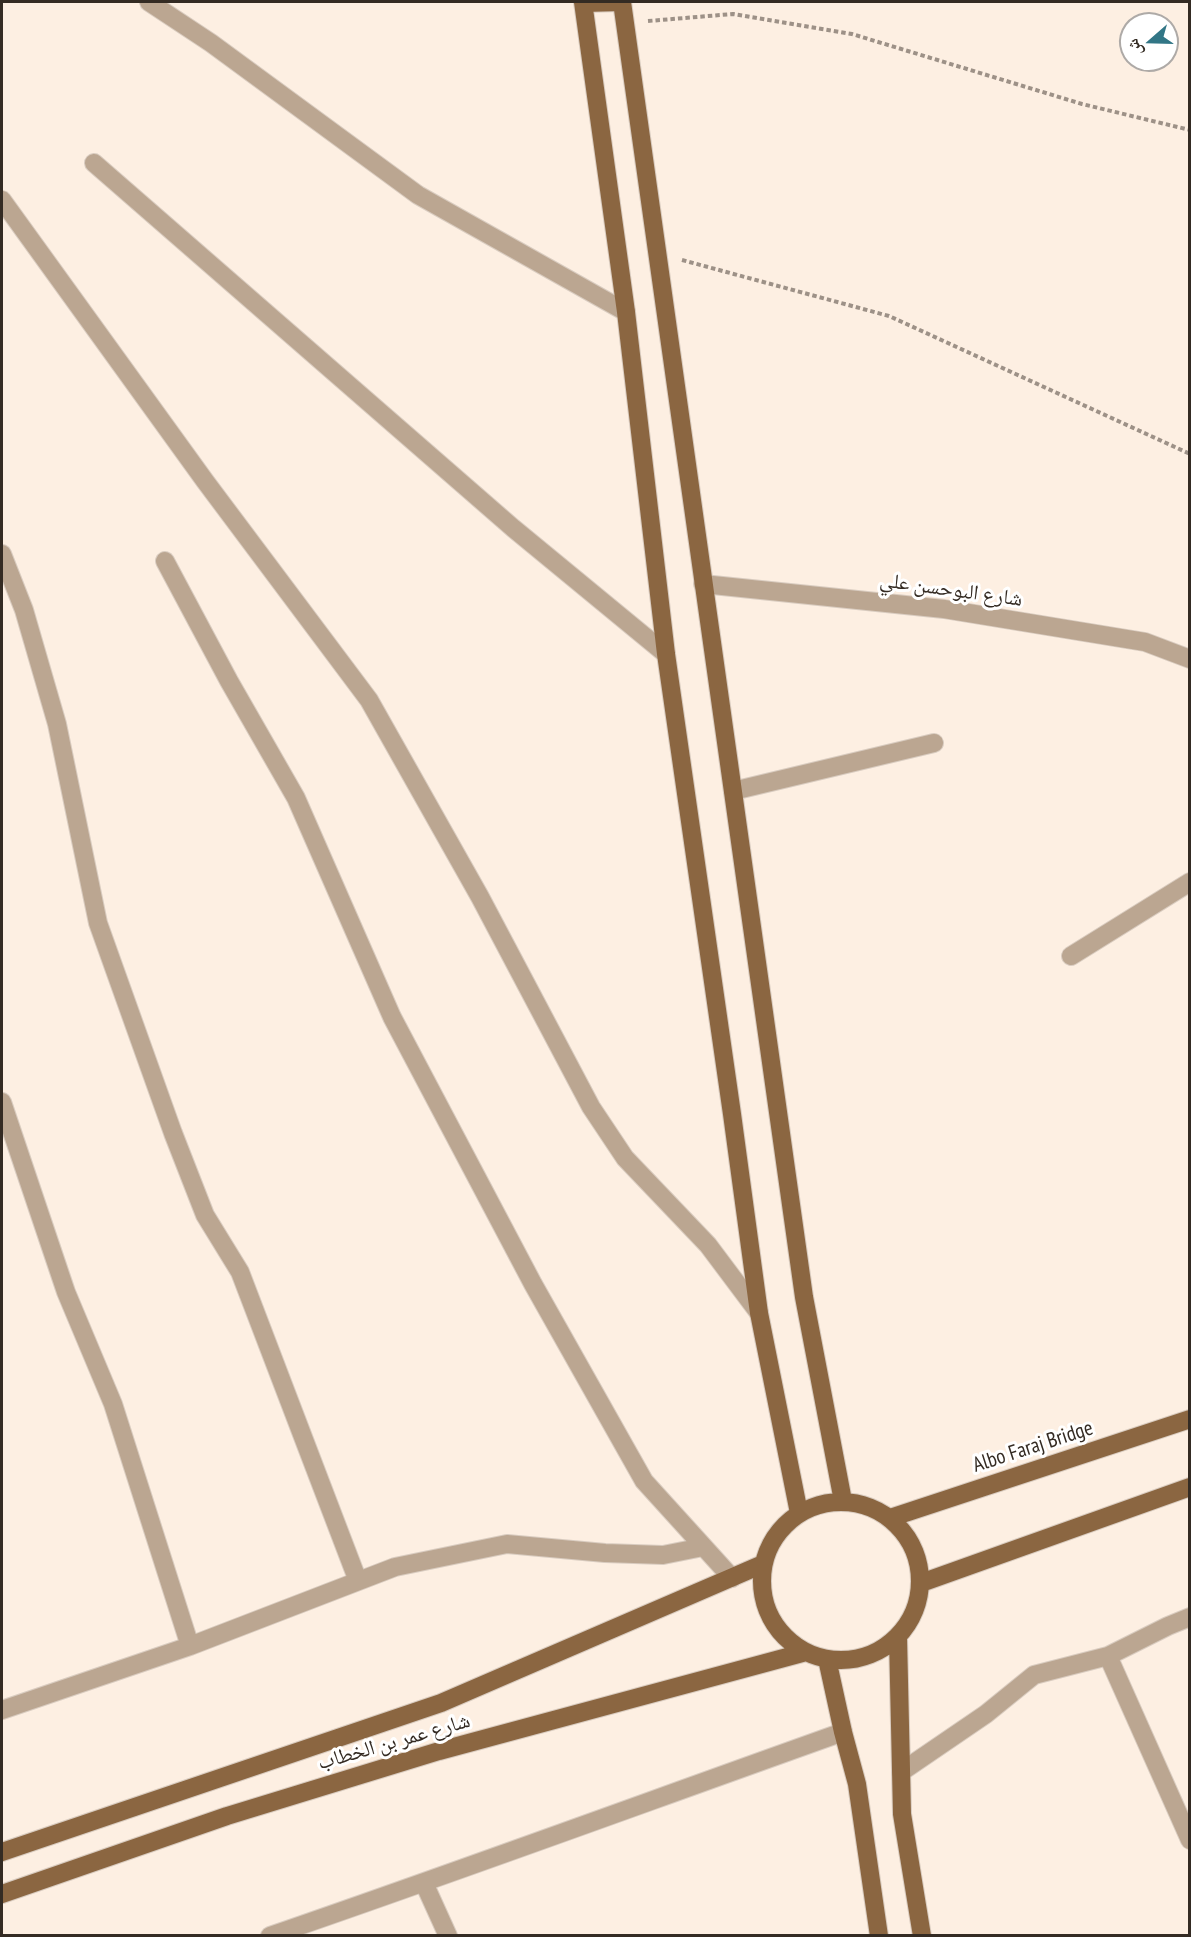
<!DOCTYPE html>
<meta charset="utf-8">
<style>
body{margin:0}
#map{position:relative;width:1191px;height:1937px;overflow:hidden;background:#fdefe2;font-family:"PT Sans Narrow","Noto Naskh Arabic",sans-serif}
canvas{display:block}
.frame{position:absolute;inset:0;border:3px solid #342b23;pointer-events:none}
.north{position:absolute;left:1119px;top:12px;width:60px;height:60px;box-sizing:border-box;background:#fff;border:2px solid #aeaaa7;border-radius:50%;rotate:250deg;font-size:16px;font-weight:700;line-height:24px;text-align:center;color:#342b23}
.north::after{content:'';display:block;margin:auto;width:21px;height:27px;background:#327686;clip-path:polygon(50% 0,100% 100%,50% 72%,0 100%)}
</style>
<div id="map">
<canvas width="1191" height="1937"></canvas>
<div class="frame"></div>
<div class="north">ش</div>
</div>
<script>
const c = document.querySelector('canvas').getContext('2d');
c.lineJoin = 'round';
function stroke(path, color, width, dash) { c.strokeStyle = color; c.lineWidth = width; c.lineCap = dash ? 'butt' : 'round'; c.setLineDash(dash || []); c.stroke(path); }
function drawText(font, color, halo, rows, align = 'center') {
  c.font = font + ' "PT Sans Narrow","Noto Naskh Arabic",sans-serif'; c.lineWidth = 6; c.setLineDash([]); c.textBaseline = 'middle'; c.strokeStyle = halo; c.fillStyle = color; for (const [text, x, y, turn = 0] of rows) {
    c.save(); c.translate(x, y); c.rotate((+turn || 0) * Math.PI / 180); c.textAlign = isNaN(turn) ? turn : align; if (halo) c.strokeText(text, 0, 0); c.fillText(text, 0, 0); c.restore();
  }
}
const path = new Path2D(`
 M648,21L733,14L852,34L1082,104L1190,130
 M682,260L889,316L1190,454`);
const minor = new Path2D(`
 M149,2L211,43L418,195L626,312
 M94,163L513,528L666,654
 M2,200L205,481L369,700L480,897L591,1107L625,1158L708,1245L759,1313
 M2,554L24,610L57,724L98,923L173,1133L205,1215L240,1272L358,1581
 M165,561L229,681L296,798L392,1017L533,1284L644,1481L732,1578
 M703,584L944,609L1145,642L1190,659
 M733,791L934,743
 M1071,956L1190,882
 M2,1102L66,1292L113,1404L190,1646
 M1108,1656L1190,1840
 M2,1710L190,1646L395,1567L507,1544L605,1553L663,1555L703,1547
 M901,1772L986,1714L1034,1675L1108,1656L1168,1626L1190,1617
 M424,1883L448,1936
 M270,1936C462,1870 652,1800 843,1732`);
const major = new Path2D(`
 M583,2L626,312L666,654L732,1114L759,1313L799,1513
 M622,2L804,1297L843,1501
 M583,3L622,2
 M762 1581a79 79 0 1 1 158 0a79 79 0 1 1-158 0Z
 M890,1518L1190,1419
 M921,1583L1190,1487
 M898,1637L902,1814L922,1936
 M827,1659L843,1732L857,1784L879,1936
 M2,1852L441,1703L763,1564
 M2,1894L227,1816L439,1751L806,1652`);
const streetNames = [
 ["شارع البوحسن علي",951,590,8],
 ["Albo Faraj Bridge",1033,1447,-18],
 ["شارع عمر بن الخطاب",394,1742,-16]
];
stroke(minor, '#d9ccc0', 20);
stroke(major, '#d9ccc0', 20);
stroke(path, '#9d9187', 4, [4.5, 3]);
stroke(minor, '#bba691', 18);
stroke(major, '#8b6641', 18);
drawText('21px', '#342b23', '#fff', streetNames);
</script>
